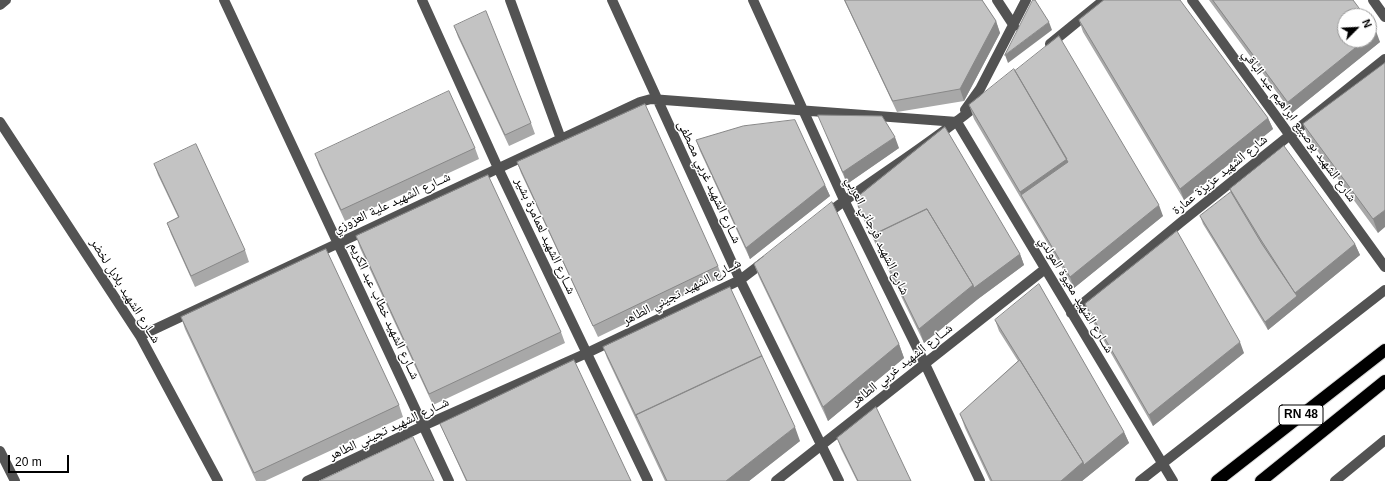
<!DOCTYPE html>
<meta charset="utf-8">
<style>
body{margin:0}
#map{position:relative;width:1385px;height:481px;overflow:hidden;background:#fff;font-family:Arial,sans-serif}
canvas{display:block}
.north{position:absolute;left:1337px;top:8px;width:40px;height:40px;box-sizing:border-box;background:#fff;border:1px solid #999;border-radius:50%;rotate:66deg;font-size:11px;font-weight:700;line-height:16px;text-align:center;color:#000}
.north::after{content:'';display:block;margin:auto;width:14px;height:18px;background:#000;clip-path:polygon(50% 0,100% 100%,50% 72%,0 100%)}
.scale{position:absolute;left:8px;top:455px;width:61px;height:18px;box-sizing:border-box;border:2px solid #000;border-top:0;padding-left:5px;font-size:12px;line-height:14px;white-space:nowrap;color:#000;-webkit-text-stroke:3px #fff;paint-order:stroke}
</style>
<div id="map">
<canvas width="1385" height="481"></canvas>
<div class="north">N</div>
<div class="scale">20 m</div>
</div>
<script>
const c = document.querySelector('canvas').getContext('2d');
c.lineJoin = 'round';
function stroke(path, color, width, dash) { c.strokeStyle = color; c.lineWidth = width; c.lineCap = dash ? 'butt' : 'round'; c.setLineDash(dash || []); c.stroke(path); }
function paint(path, color) { c.fillStyle = color; c.fill(path, 'evenodd'); }
function drawText(font, color, halo, rows, align = 'center') {
  c.font = font + ' Arial,"Noto Naskh Arabic",sans-serif'; c.lineWidth = 3; c.setLineDash([]); c.textBaseline = 'middle'; c.strokeStyle = halo; c.fillStyle = color; for (const [text, x, y, turn = 0] of rows) {
    c.save(); c.translate(x, y); c.rotate((+turn || 0) * Math.PI / 180); c.textAlign = isNaN(turn) ? turn : align; if (halo) c.strokeText(text, 0, 0); c.fillText(text, 0, 0); c.restore();
  }
}
const minor = new Path2D(`
 M224,0L449,481
 M422,0L498,168L648,481
 M510,0L561,139
 M612,0L740,280L839,481
 M753,0L844,200L925,364L980,481
 M997,0L1014,26
 M1192,0L1385,267
 M1373,0L1385,17
 M0,5L6,0
 M1050,44L1104,0
 M965,110L980,89L1026,0
 M0,122L140,336L218,481
 M957,122L1173,481
 M824,216C875,177 931,144 981,102
 M1071,313L1180,223L1385,59
 M140,336L640,102L651,99L957,122
 M0,451L15,481
 M307,481L423,426L587,353L740,280L765,261
 M776,481L1045,269
 M1140,481L1385,290
 M1335,481L1385,440`);
const highway = new Path2D(`
 M1217,481L1385,350
 M1261,481L1385,381`);
const wall = new Path2D(`
 M844,0H982L996,21L1000,33L964,101L897,112Z
 M1209,0H1353L1380,42L1292,113Z
 M1079,20L1268,118L1273,129L1184,200L1083,32Z
 M454,26L531,123L535,134L509,146L458,37Z
 M1385,63L1378,233L1308,138L1303,124Z
 M1015,71L1163,216L1074,288L974,119L969,105Z
 M818,115L899,148L847,184L823,126Z
 M696,140L825,185L830,196L750,259L700,151Z
 M475,148L479,159L345,221L319,165L315,154Z
 M517,162L718,266L722,277L598,337L521,173Z
 M154,164L245,250L249,262L195,287L171,234L167,223L178,217L158,175Z
 M1230,189L1355,244L1360,255L1268,330L1203,224L1200,216L1231,192Z
 M855,199L1020,254L1024,265L978,299L924,343L859,210Z
 M356,236L561,332L565,343L433,405L360,248Z
 M754,264L899,344L904,358L828,421L759,277Z
 M1085,304L1244,353L1153,426L1089,315Z
 M181,317L399,405L403,417L265,481H256L185,329Z
 M995,320L1124,432L1129,443L1082,481H990L965,428L960,414L1018,361L999,331Z
 M603,347L800,441L749,481H665L607,358Z
 M440,424L631,481H466L445,435Z
 M837,438L911,481H857L841,449Z`);
const shadedWall = new Path2D(`
 M996,21L1000,33L964,101L960,89Z
 M1049,22L1052,30L1008,63L1005,55Z
 M1376,31L1380,42L1292,113L1288,102L1365,40H1369V37Z
 M1268,118L1273,129L1184,200L1180,189Z
 M895,137L899,148L847,184L843,172Z
 M1067,159L1072,173L1021,195L1020,192Z
 M825,185L830,196L750,259L746,248Z
 M1159,205L1163,216L1074,288L1070,277Z
 M1385,210V227L1378,233L1373,219Z
 M1355,244L1360,255L1268,330L1265,322L1297,296L1295,293Z
 M1020,254L1024,265L978,299L924,343L919,329L973,285Z
 M1240,342L1244,353L1153,426L1149,415Z
 M899,344L904,358L828,421L823,407Z
 M795,427L800,441L749,481H726Z
 M1124,432L1129,443L1082,481H1061L1083,462Z`);
const building = new Path2D(`
 M845,0H982L996,21L960,89L893,101Z
 M1033,0H1035L1049,22L1005,55Z
 M1104,0H1180L1268,118L1180,189L1079,20Z
 M1213,0H1353L1365,16H1345V40H1365L1288,102Z
 M486,11L531,123L505,135L454,26Z
 M1369,22L1376,31L1369,37Z
 M1059,36L1159,205L1070,277L1021,195L1068,162L1015,71Z
 M1385,63V210L1373,219L1303,124Z
 M1014,69L1067,159L1020,192L969,105Z
 M449,91L475,148L341,210L315,154Z
 M645,104L718,266L593,326L517,162Z
 M818,115L882,116L895,137L843,172Z
 M795,120L825,185L746,248L696,140L743,126Z
 M945,127L1020,254L974,288L973,285L927,209L873,235L874,238L855,199Z
 M196,144L245,250L191,276L167,223L179,217L154,164Z
 M1284,146L1355,244L1295,293L1261,240L1230,189Z
 M488,175L561,332L429,394L356,236Z
 M1231,192L1262,244L1297,296L1265,322L1200,216Z
 M832,202L899,344L823,407L754,264Z
 M927,209L973,285L919,329L873,235Z
 M1177,231L1240,342L1149,415L1085,304Z
 M326,249L399,405L254,473L181,317Z
 M1039,284L1124,432L1084,465L1083,462L995,320Z
 M730,287L762,356L636,415L637,418L603,347Z
 M762,356L795,427L726,481H667L636,415Z
 M574,360L631,481H467L440,424Z
 M1020,360L1083,462L1061,481H992L960,414Z
 M876,407L911,481H858L837,438Z
 M413,437L434,481H320Z`);
const shields = [
 [1301,415,44]
];
const shieldNames = [
 ["RN 48",1301,415]
];
const streetNames = [
 ["شارع الشهيد بوصبيع ابراهيم عبد الباقي",1299,126,54],
 ["شارع الشهيد عزيزة عمارة",1220,175,-39],
 ["شــارع الشهيد غربي مصطفى",709,182,65],
 ["شــارع الشهيد علية العزوزي",392,203,-25],
 ["شــارع الشهيد لعمامرة بشير",545,236,65],
 ["شارع الشهيد فرجاني العربي",877,236,64],
 ["شــارع الشهيد بلابل لخضر",125,291,58],
 ["شــارع الشهيد تجيني الطاهر",682,292,-27],
 ["شــارع الشهيد معيوة المولدي",1076,295,59],
 ["شــارع الشهيد خطاب عبد الكريم",384,311,65],
 ["شــارع الشهيد غربي الطاهر",902,365,-38],
 ["شــارع الشهيد تجيني الطاهر",389,429,-25]
];
stroke(highway, '#dbdbdb', 14);
stroke(minor, '#535353', 10);
stroke(highway, '#000', 12);
paint(wall, '#a8a8a8');
paint(shadedWall, '#888');
paint(building, '#c3c3c3');
stroke(building, '#888', 1);
for (const [x, y, w] of shields) { const box = new Path2D(); box.roundRect(x - w / 2, y - 10, w, 20, 3); c.fillStyle = '#fff'; c.fill(box); stroke(box, '#000', 1); }
drawText('bold 12px', '#000', null, shieldNames);
drawText('13px', '#000', '#fff', streetNames);
</script>
